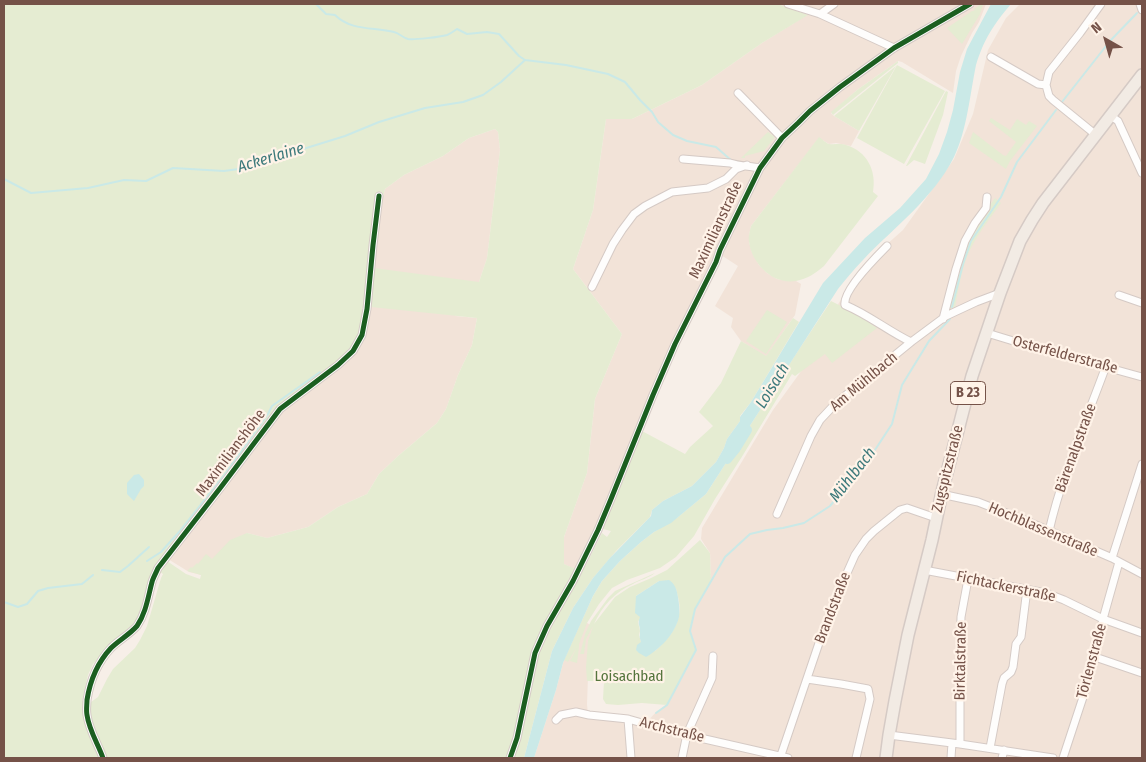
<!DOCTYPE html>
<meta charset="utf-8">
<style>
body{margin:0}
#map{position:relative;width:1146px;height:762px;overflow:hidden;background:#f7efe8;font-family:"Fira Sans Condensed",sans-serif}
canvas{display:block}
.frame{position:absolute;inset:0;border:5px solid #755248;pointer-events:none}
.north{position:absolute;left:1081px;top:15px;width:50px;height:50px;-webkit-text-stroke:4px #fff3e8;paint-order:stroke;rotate:322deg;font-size:14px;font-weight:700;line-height:20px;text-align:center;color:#755248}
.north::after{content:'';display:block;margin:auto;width:18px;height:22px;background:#755248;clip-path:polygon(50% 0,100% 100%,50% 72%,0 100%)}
</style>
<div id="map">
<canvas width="1146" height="762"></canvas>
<div class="frame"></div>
<div class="north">N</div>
</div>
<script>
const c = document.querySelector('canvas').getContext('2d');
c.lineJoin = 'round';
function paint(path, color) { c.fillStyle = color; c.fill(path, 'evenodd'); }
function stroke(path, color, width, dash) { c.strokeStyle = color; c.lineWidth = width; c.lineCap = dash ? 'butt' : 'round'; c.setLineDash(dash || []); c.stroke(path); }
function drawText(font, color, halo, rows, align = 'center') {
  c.font = font + ' "Fira Sans Condensed",sans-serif'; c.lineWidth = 4.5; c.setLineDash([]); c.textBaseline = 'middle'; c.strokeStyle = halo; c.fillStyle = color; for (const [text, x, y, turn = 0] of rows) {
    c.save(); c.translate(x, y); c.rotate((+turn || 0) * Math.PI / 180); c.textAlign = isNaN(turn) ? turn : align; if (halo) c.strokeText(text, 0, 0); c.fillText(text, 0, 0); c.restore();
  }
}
const residential = new Path2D(`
 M778,4H986L979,22L972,33L961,56L956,71L953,93L902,62L898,61L857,90L831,113L834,116L859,131L851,146L836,143L829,144L819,138L751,226L749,236V242L752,252L759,265L767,273L777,279L796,281L801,284L795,315L766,357L741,341L731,327L733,318L715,306L738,266L721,255L698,298L578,571L564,564V537L587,473L595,399L622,334L573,269L593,210L606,119H632L702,85L762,43L807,15Z
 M1020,4H1142V758H534L556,690L563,663L582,620L594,627L588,677L587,704L588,715L645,724L656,712L667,705L696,650L690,631L695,609L711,581L710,553L701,539L702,528L773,410L802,370L822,331L860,268L903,230L954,159L973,114L988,50L1006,18Z
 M495,129L498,132L500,150L487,258L479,282L455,316L477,318L472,345L458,375L446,409L437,423L398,456L379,474L367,494L338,507L308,527L267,538L247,533L201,575L189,572L168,559L226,487L260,442L281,411L350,358L360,347L373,268L381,205L385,189L404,175L443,156L469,138Z`);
const green = new Path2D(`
 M4,4H778L808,15L762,43L702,85L632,119H606L593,210L573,269L622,334L595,399L587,473L564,537V564L580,571L586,565L602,533L607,537L611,531L603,529L642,431L685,454L690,447L713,426L699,412L721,383L741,341L766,356L793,318L799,322L751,402L740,416V421L727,439L724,448L716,462L692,486L663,501L652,510L650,517L617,550L593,578L573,608L552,651L524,758H4ZM495,129L498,132L500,150L487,258L479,282L374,268L381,205L385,189L404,175L443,156L469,138ZM371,307L477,318L472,345L458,375L446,409L437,423L398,456L379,474L367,494L338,507L308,527L267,538L247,533L230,540L212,559L206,554L198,564L197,563L192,568L191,567L187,571L201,575L200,579L186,574L167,561L159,571L163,574L161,578L147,626L140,640L135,648L113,669L107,679L98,697L91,702L82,701L88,675L93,664L108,647L128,630L137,619L141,608L147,586L153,572L158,562L204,506L283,403L342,358L345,354L360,347L363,339Z
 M981,4L983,5L980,14L962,44L947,28L972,11H973L975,10L974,9Z
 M898,61V63L833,115L831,112L857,90Z
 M897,65L945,91L904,164L857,138Z
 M896,66L859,131L834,116Z
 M946,91L948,92L943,115L925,164L914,160L907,166H906Z
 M991,118L1010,130L1017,119L1026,125L1029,121L1037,126L1010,161L1006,169L969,143L973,132L1003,155L1006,156L1016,142L989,121Z
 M768,132L775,137L764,151L745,156V158H741Z
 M819,137C822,139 826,143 829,144C835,145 840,143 846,145C867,151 877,171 873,192L878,196L824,266C816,273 807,279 796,281C773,285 752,264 749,242C748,236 750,231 751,226Z
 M995,198L1001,203C991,217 980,231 972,246C962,264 959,287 955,307L947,310L967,241L982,216Z
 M831,301L857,314L877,328L832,363L825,354L795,376L792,374L743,455L715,499L694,536L676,557L660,568L627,580L612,588L599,604L587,623L579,644V647L577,663L570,661L577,647L568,662L564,660L593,596L602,581L620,561L641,542L654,532L678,517L706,494L796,354Z
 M767,310L787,322L766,354L746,341Z
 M700,540L710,553L711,581L695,609L690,631L696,650L667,705L642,703L618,705L606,704L603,699L604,681H587L586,667L588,641L593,626L586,639L584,654H580L585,634L591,621L608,598L615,591L655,573C649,578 640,580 633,584C615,592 602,606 594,624L615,597L630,587L649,579L667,570ZM659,581L676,589C678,597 681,606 679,614C677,629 666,641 655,651L641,642L639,635L640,631L638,622L641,616L636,596Z`);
const water = new Path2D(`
 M991,4H1011C994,24 984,39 976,65C970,94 967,130 954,157C933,199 894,227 863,260C854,269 846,279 838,289L706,494L671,523L654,532L641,542L620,561L602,581L593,596L563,663L556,690L534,758H524L552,651L573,608L593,578L609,559L651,516L652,510L663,501L692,486L716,462L724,448L727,439L740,421V417L751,402L823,283L865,238L900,208L926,179L939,154L947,132L953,110L960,72L967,49Z
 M139,474L144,480V486L141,489L134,501L127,494V483L134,475Z
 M669,580C675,584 677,590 678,597C679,603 680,611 679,617C675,634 660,649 646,657L639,653L636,650L637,645L641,642C639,636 640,637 640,631C640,624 637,625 640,617L635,613L636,596L659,581Z`);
const stream = new Path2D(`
 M316,4L326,14L335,15C351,31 373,27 394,32C399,33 403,38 408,39C414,40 440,37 447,35C450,34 454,31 457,29L467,34L487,32L499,34L519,56L525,60L566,65L608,74L625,82L640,100L652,112L658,122L673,135L687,141L716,147L732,161
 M1062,102L1110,41L1137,13
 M4,179L31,193L88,188L124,180L146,181L173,168L224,171L253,167L287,154L345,136L379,122L425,108L463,102L483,95L501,82L525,60
 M952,307L963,264L971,241L1001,197L1017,162L1056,110
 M147,561L161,552L179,532L225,474L268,414L272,406L320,372
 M102,570L120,572L128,566L149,547
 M4,602L18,607L27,604L38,591L48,588L82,584L93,575
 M656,713L667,705L696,650L690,631L695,609L725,557L750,534L767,530L783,528L804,523L830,506L871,456L892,424L902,385L929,341L950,319`);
const river = new Path2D(`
 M727,459L736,448L747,430`);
const street = new Path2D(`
 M788,4L820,14L894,48
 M1140,4L1142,10
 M820,14L834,4
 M991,57L1038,84L1046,85
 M738,93L782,138
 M1111,116L1118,121L1142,173
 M1096,135L1053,100L1049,96L1046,85L1049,72L1080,33L1101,4
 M683,159L730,163C739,166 750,166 760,168
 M887,246C877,256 842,291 845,305C869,315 888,331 911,342
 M592,287L613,244L622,230L634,214L645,206L672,192L708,188L726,179L736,169L747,165
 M1119,295L1142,303
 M943,319L956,269L965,241L975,223L986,208L987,197
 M987,333L1033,347L1142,377
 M941,494L978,502L1022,519L1112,558L1142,574
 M777,514L811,436L820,420L835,404L911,342L946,316L976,302L1000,293
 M1049,531C1062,474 1086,421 1106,366
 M1112,558L1142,464
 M924,570L1046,593L1064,600L1103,619L1142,633
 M1095,657L1142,673
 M807,679L841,684L868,689L870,699L856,758
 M628,719L631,758
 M556,720L561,715L576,712L589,715L628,719L674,732L788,758
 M889,735L960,744L1053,758
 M960,744V661L961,617L968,579
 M990,748L1002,684L1004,678L1011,672L1013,667L1016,644L1021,637L1027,589
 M103,758C98,744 89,730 87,715C86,710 87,705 87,700C90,681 97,663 111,648C119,640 129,635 137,626C146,613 148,597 152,582C153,578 156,573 158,568L221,487L280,409L338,365L353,351L362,335L367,309L373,245L379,196
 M510,758L517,738L535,653L547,626L573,581L598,530L611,499L653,395L675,344L716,262L720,250L760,168L782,138L798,123L810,111L840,87L894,48L970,4
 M682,758L687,734L712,678L713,656
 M780,758L819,643L847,573L855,555L866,539L874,531L900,510L907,508L936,518
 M951,758L952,743
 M1002,758L1004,750
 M1063,758L1088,682L1103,619L1119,562`);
const primary = new Path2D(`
 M886,758L889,735L895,701L908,635L932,540L942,492L972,376L1000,293L1020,241L1032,220L1043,203L1142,75`);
const cycleway = new Path2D(`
 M103,758C98,744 89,730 87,715C86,710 87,705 87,700C90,681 97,663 111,648C119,640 129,635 137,626C146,613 148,597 152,582C153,578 156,573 158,568L221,487L280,409L338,365L353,351L362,335L367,309L373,245L379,196
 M510,758L517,738L535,653L547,626L573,581L598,530L611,499L653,395L675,344L716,262L720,250L760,168L782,138L798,123L810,111L840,87L894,48L970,4`);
const shields = [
 [968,393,35]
];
const shieldNames = [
 ["B 23",968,393]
];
const streetNames = [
 ["Maximilianstraße",716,230,-65],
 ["Osterfelderstraße",1065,355,15],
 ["Am Mühlbach",864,382,-40],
 ["Bärenalpstraße",1076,448,-70],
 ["Maximilianshöhe",231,453,-53],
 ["Zugspitzstraße",948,469,-76],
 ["Hochblassenstraße",1043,530,23],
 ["Fichtackerstraße",1006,587,12],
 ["Brandstraße",833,608,-69],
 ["Birktalstraße",961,661,-89],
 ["Törlenstraße",1092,661,-75],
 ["Archstraße",672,730,14]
];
const parkNames = [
 ["Loisachbad",629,677]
];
const waterNames = [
 ["Ackerlaine",271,158,-17],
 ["Loisach",773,386,-59],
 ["Mühlbach",853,475,-52]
];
paint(residential, '#f2e3d8');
paint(green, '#e5ecd2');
paint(water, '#cae9e7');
stroke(stream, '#cae9e7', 2);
stroke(river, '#cae9e7', 10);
stroke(street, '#d5cac5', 9);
stroke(primary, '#d5cac5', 14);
stroke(street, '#fefdfc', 7);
stroke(primary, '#f2ebe4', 11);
stroke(cycleway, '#1b5e20', 5);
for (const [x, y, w] of shields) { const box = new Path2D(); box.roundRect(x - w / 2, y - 11.5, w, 23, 4); c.fillStyle = '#fff3e8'; c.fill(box); stroke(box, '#755248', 1); }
drawText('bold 14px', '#755248', null, shieldNames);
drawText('15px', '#755248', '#fff3e8', streetNames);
drawText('15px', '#55753d', '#fff3e8', parkNames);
drawText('italic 16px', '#3c797b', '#fff3e8', waterNames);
</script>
